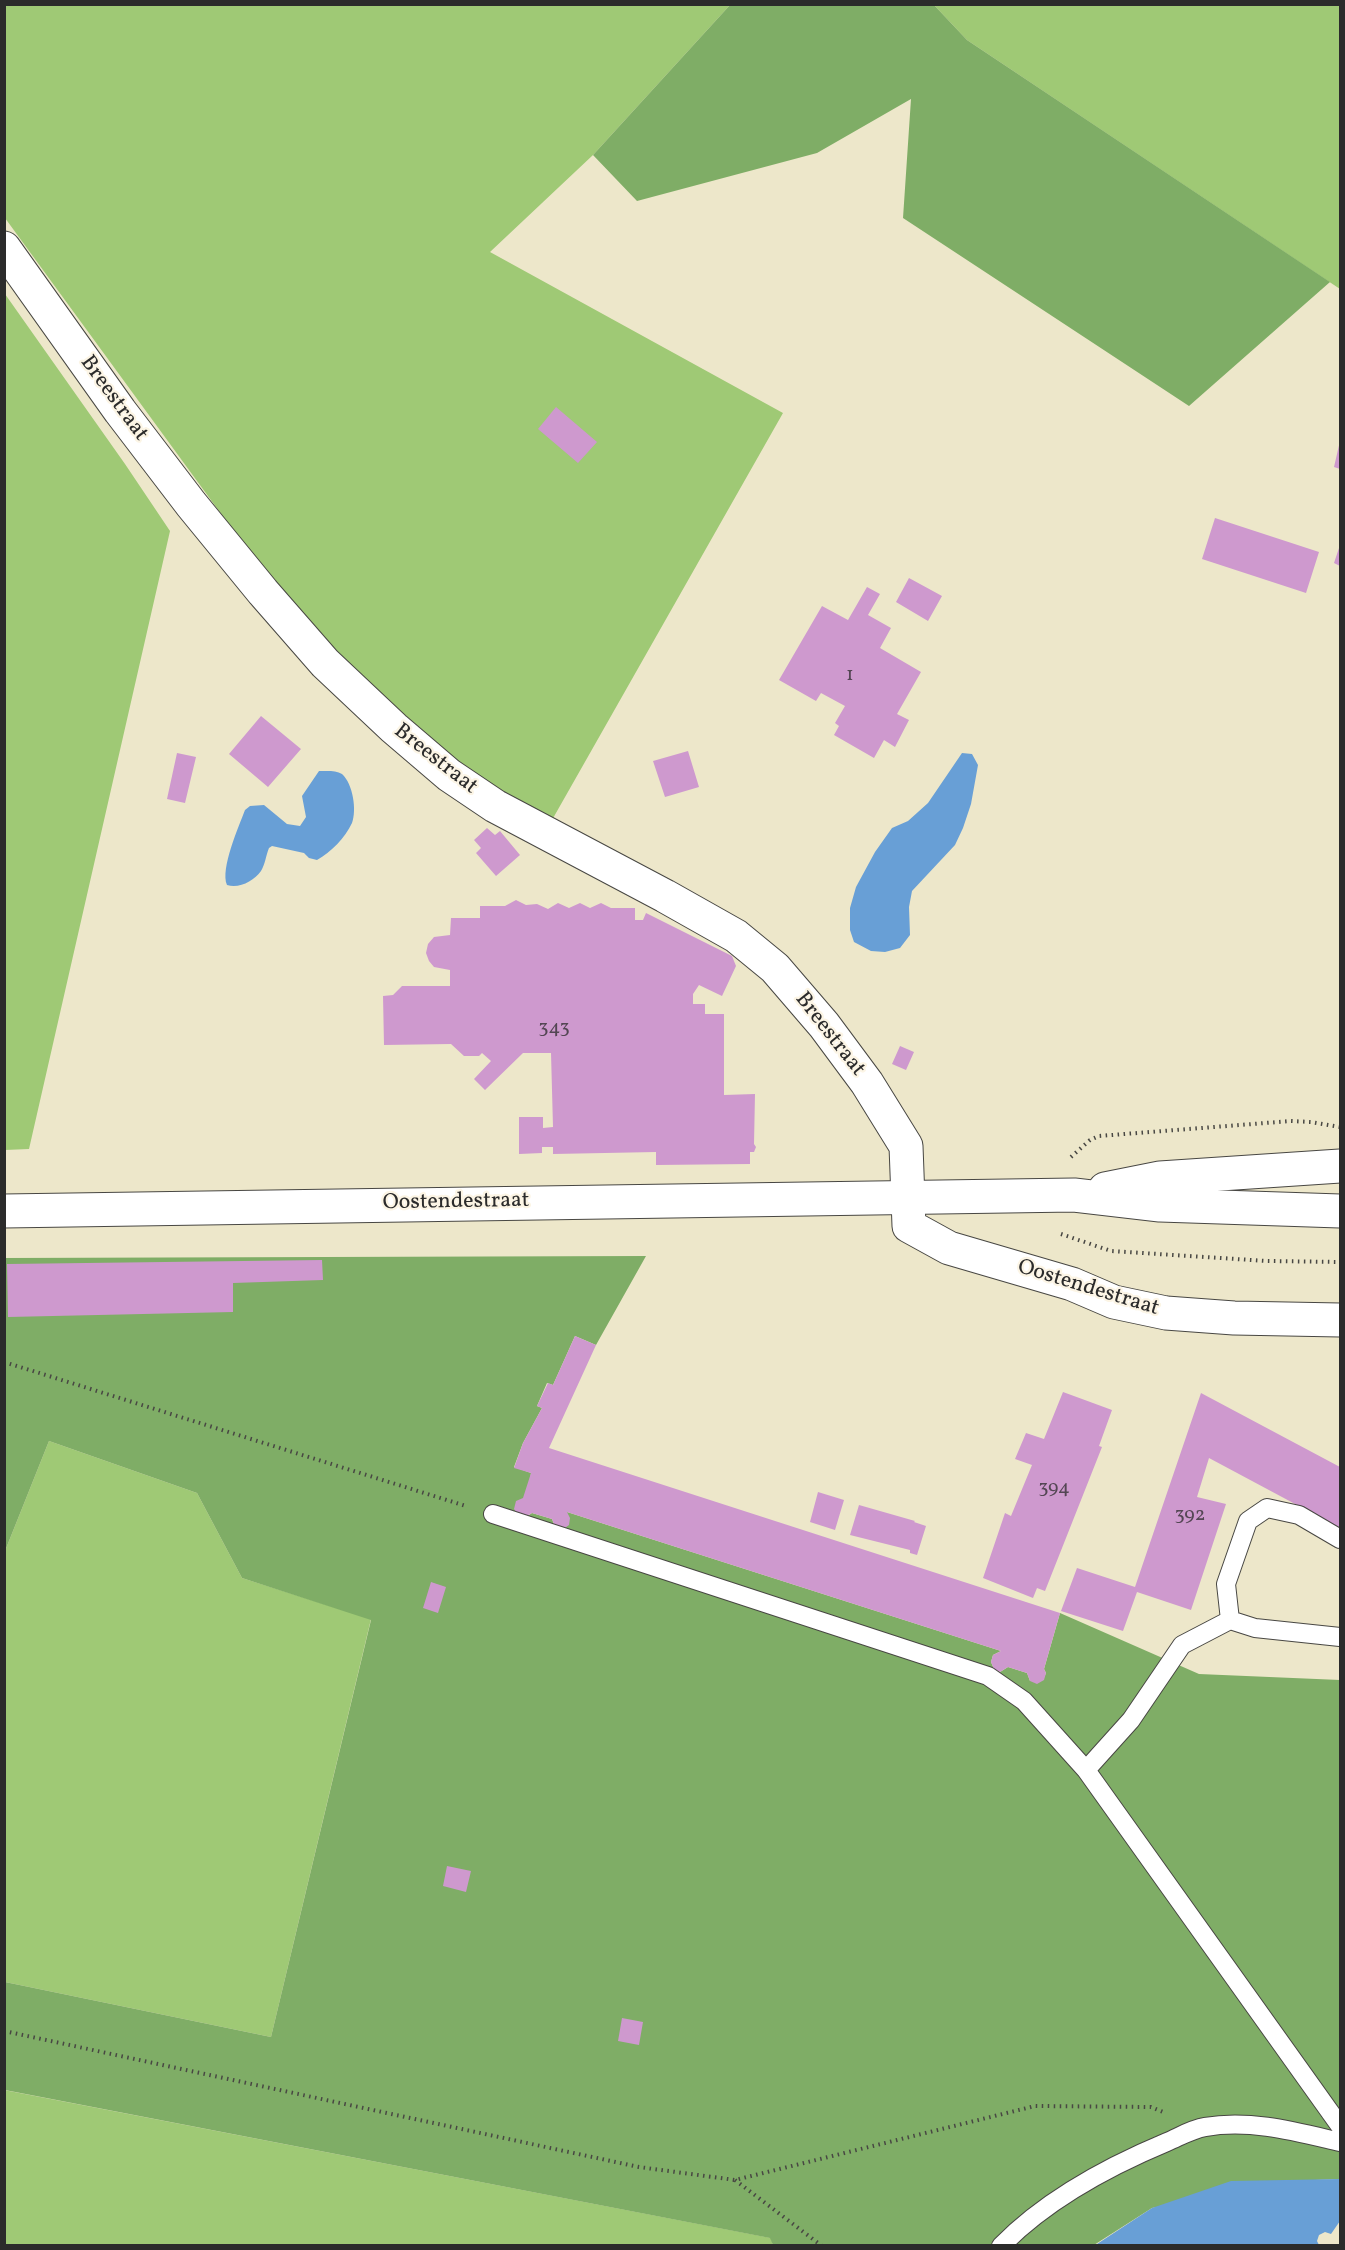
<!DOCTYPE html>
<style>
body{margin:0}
#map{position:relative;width:1345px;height:2250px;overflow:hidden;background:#ede7ca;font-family:Vollkorn,serif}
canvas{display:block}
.frame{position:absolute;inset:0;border:6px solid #2b2b2b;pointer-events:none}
</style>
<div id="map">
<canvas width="1345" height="2250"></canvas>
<div class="frame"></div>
</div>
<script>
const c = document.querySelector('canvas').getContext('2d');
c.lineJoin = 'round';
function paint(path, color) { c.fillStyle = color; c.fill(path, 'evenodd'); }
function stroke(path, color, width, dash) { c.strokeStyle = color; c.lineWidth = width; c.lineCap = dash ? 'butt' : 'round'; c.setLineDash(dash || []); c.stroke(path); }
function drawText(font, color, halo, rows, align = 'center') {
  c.font = font + ' Vollkorn,serif'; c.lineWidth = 4.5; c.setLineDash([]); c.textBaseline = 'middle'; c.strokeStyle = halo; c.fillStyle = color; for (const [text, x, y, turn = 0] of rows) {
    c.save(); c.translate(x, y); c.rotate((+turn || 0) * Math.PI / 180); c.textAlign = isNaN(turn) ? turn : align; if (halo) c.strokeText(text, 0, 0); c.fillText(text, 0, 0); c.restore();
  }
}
const green = new Path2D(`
 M4,5H730L593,155L490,252L783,413L552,820L482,780L398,714L332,650L262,570L5,218Z
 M934,5H1340V289L967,40Z
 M5,294L125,464L170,531L29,1149L5,1150Z
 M49,1441L197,1493L242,1578L371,1619L271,2037L5,1982V1551Z
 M4,2090L771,2238L773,2245H5Z`);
const forest = new Path2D(`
 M730,5H934L967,40L1330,282L1189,406L903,218L911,99L817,153L637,201L593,155Z
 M646,1256L596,1345L575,1336L553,1385L547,1383L537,1406L542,1408L523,1443L514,1467L531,1473L526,1517L532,1513L552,1519L555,1527L567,1512L1001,1651L993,1655L991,1662L994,1669L1000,1672L1008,1667L1027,1673L1030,1681L1043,1680L1046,1673L1044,1669L1060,1613L1199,1674L1340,1680V2179L1290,2181L1152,2208L1094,2245H773L770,2238L5,2090V1982L271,2037L371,1620L242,1578L197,1493L49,1441L5,1551V1258Z`);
const water = new Path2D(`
 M962,753L972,754L978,765L971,804L963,828L955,845L912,891L909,907L910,935L900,948L885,952L871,951L854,942L850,930V908L856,887L875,852L892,828L908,821L928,803Z
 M319,771C326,771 336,770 342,774C353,784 357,810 352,823C345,838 331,852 317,860L309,858L304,853L272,846L269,848C266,855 265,865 261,871C254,881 239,889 227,885C220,869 239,826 245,810L250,806L264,805L287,824L300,826L306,817L302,796Z
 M1340,2179V2245L1094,2246L1152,2208L1231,2181Z`);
const pier = new Path2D(`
 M1340,2221V2245H1319L1317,2241L1319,2235L1325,2232L1331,2234Z`);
const building = new Path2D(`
 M556,407L597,442L578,463L538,429Z
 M1340,441V469L1334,467Z
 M1215,518L1319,552L1306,593L1202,559Z
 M1340,545V566L1334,563Z
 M909,578L942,596L928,621L896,602Z
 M867,587L880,594L868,615L891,628L880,648L921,672L897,714L909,720L895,747L884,740L874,758L834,735L839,726L835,723L845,706L821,693L816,701L779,680L822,606L848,620Z
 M261,716L301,749L268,787L229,754Z
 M688,751L699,787L665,797L653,761Z
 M177,753L196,757L185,803L167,799Z
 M487,828L495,835L500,831L520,855L496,876L476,853L481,848L474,840Z
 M516,900L526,905L537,904L548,909L558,903L569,908L580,903L590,908L601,903L611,908H635V920H643L646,913L732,956L736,966L722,996L699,985L693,994V1004H705V1014H724V1095L755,1094L754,1144L756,1147L754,1152H750V1164L656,1165V1152L553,1154V1147H542V1153L519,1154V1117H543V1128L553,1127L551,1053H523L485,1090L474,1079L491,1061L482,1053L479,1056H464L451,1044L384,1045L383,996L393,995L402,986H450V970L434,967L429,961L426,953L428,944L434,937L450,935L451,918H480V906H505Z
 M900,1046L914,1052L906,1070L892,1064Z
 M322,1260L323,1280L233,1283V1312L8,1317L7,1264Z
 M575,1336L596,1345L549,1448L1060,1613L1044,1669L1046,1673L1044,1680L1037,1684L1030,1681L1027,1673L1008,1667L1000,1672L994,1669L991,1662L993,1655L1001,1651L567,1512L570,1518L569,1525L562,1530L555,1527L552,1519L532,1513L525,1517L518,1515L514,1509L516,1501L523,1498L531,1473L514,1468L523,1443L542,1408L537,1406L548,1383L553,1385Z
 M1063,1392L1112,1410L1099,1446L1102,1447L1045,1591L1037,1588L1033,1598L983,1578L1005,1513L1011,1516L1032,1465L1015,1459L1026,1433L1044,1439Z
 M1201,1393L1340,1467V1528L1209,1458L1197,1497L1226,1504L1191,1610L1137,1592L1123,1631L1061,1611L1077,1568L1135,1587Z
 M818,1492L844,1500L835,1530L810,1522Z
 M859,1505L915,1521L914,1522L926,1526L917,1555L910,1553V1550L850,1535Z
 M431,1582L446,1587L438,1613L423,1608Z
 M447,1866L471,1871L466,1892L443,1886Z
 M622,2018L643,2022L639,2045L618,2041Z`);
const path = new Path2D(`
 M1071,1157L1090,1140L1099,1136L1291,1121L1311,1122L1340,1127
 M1061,1234L1111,1251L1267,1261L1340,1262
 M4,1362L466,1506
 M4,2031L639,2167L735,2180L1035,2106L1151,2107L1163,2112
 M735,2180L822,2246`);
const lane = new Path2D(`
 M493,1514L988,1676L1024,1701L1086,1770L1340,2126
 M1340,1539L1299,1515L1267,1508L1248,1521L1226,1584L1230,1620L1255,1628L1340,1637
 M1086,1770L1131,1720L1182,1645L1230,1620
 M1001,2246C1047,2199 1107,2167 1167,2142C1179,2137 1192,2129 1205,2127C1251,2119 1297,2132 1340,2142`);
const street = new Path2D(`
 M4,248L120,411L191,504L263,592L325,663L394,728L449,775L495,806L665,896L736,936L775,968L824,1025L867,1083L906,1146L909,1226L949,1248L1072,1284L1114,1302L1166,1313L1234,1318L1340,1320`);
const primary = new Path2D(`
 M1105,1189L1160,1178L1340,1166
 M4,1211L1074,1195L1160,1205L1340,1211`);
const numberNames = [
 ["1",850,676],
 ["343",554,1029],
 ["394",1054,1489],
 ["392",1190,1516]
];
const streetNames = [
 ["Breestraat",113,399,54],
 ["Breestraat",435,760,38],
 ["Breestraat",829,1035,52],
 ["Oostendestraat",456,1203,-1],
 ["Oostendestraat",1088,1289,17]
];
paint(green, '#9fc975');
paint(forest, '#7fad66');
paint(water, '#689fd6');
paint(pier, '#ede7ca');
paint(building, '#ce99ce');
stroke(lane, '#484743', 20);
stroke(street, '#484743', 35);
stroke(primary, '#484743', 35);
stroke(path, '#484743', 4, [1.5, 4.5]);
stroke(lane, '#fff', 18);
stroke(street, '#fff', 33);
stroke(primary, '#fff', 33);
drawText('20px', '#544654', null, numberNames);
drawText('22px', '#2b2b2b', '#fcf5e5', streetNames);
</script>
